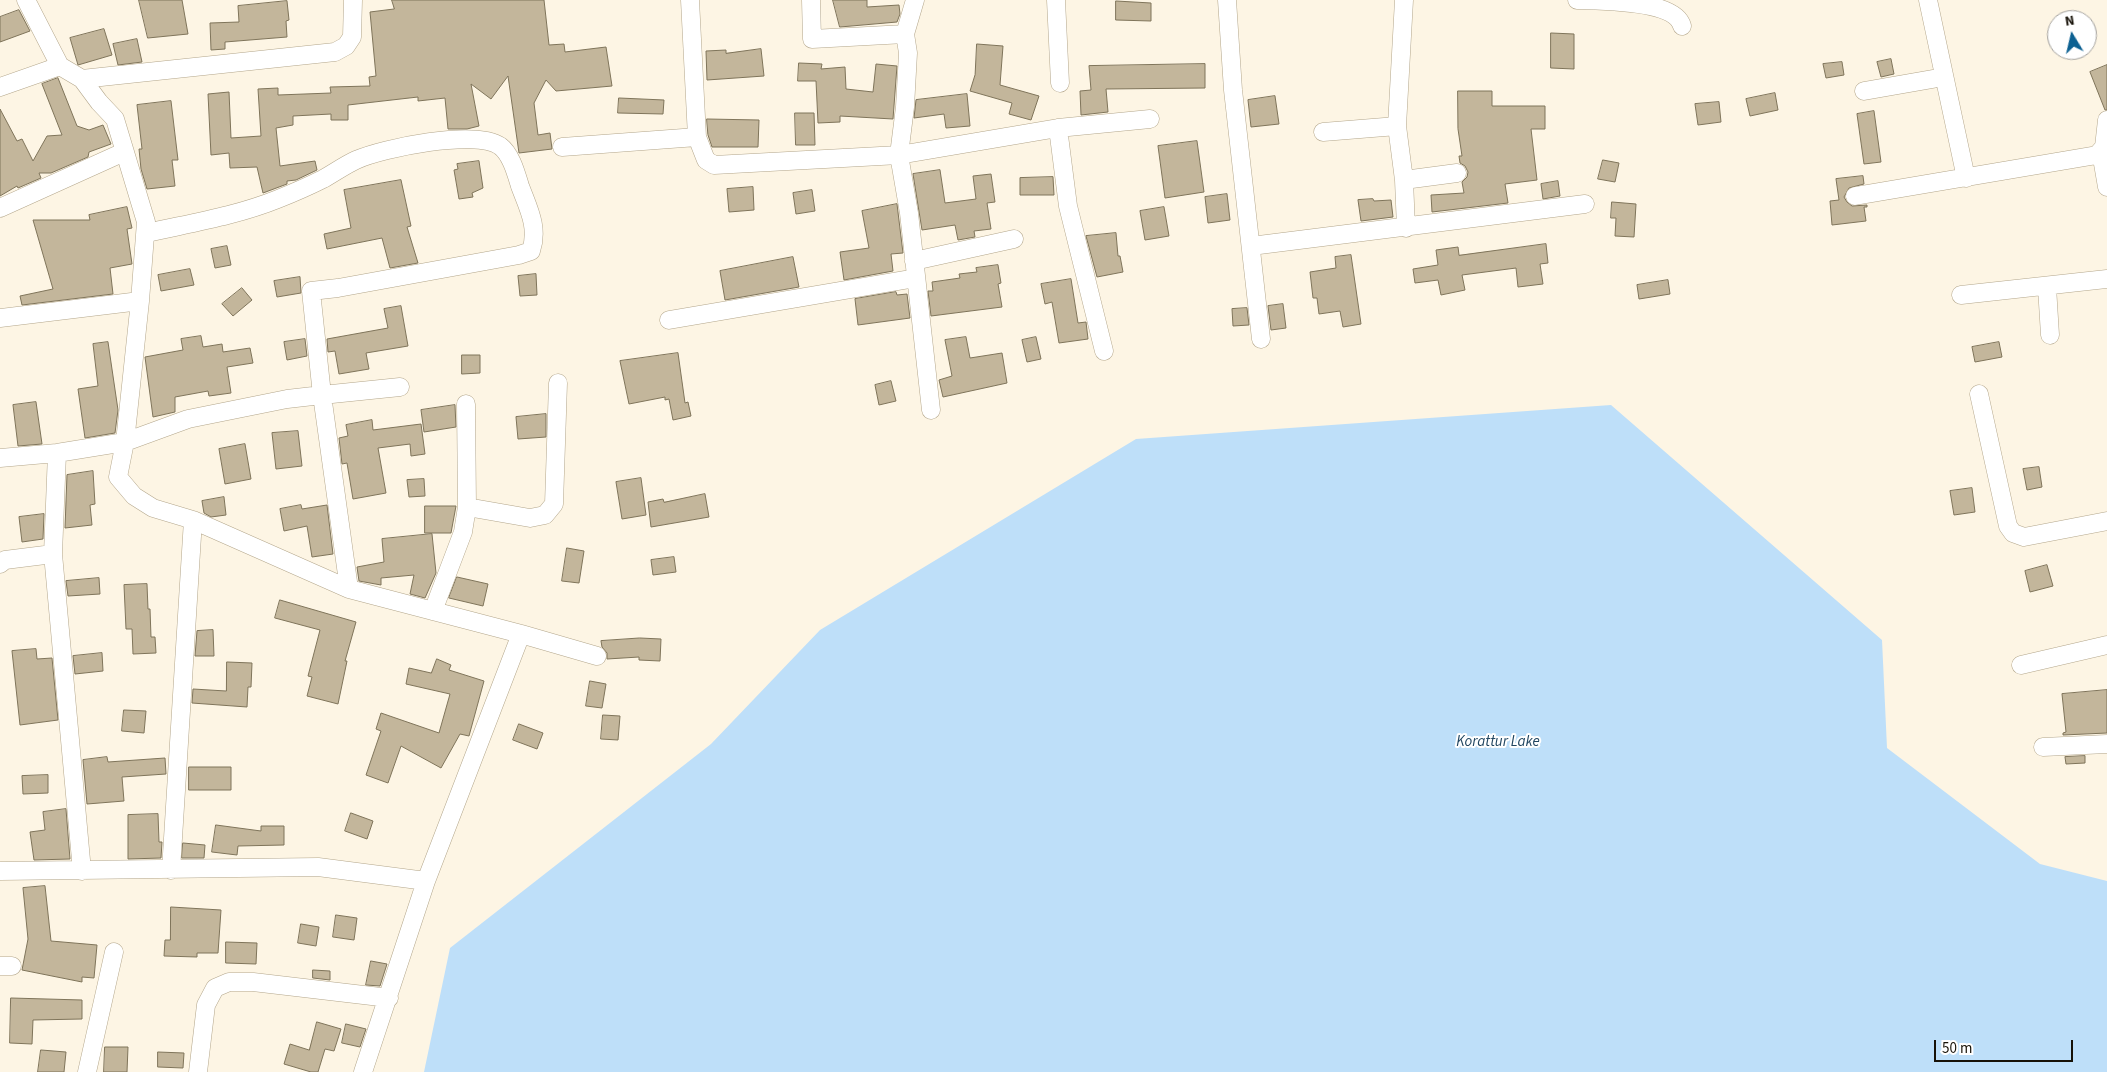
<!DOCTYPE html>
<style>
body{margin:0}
#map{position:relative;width:2107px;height:1072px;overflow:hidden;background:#fdf5e4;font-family:"Source Sans 3",sans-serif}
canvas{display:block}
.north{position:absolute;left:2047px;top:10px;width:50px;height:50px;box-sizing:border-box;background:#fff;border:1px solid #a2a09c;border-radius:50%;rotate:351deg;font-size:14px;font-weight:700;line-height:20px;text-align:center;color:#171208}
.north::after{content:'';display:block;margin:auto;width:18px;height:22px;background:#0d6192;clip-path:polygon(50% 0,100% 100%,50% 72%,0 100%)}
.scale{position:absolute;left:1934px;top:1040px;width:139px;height:22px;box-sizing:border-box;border:2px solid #171208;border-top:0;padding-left:6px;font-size:15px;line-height:18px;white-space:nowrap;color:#171208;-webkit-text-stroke:4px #fff;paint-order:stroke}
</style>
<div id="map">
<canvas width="2107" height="1072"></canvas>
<div class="north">N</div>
<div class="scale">50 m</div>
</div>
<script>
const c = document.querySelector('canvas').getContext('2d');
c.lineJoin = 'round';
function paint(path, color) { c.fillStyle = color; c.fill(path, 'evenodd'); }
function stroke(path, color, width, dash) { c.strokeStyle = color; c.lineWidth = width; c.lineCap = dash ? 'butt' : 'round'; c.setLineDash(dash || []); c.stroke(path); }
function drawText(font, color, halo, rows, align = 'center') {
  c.font = font + ' "Source Sans 3",sans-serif'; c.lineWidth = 4; c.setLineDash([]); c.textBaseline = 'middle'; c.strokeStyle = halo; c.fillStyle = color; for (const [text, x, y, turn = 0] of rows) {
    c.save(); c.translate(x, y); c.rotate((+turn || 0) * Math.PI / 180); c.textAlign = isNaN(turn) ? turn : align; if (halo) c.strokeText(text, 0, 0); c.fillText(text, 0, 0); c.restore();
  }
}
const water = new Path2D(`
 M1611,405L1882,640L1887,748L2040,864L2107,881V1072H424L450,948L711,744L820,630L1136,439Z`);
const building = new Path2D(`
 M139,0H182L188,34L148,38Z
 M392,0H544L549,45L564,44L565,52L606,47L612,86L556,91L546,80L534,103L538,135L550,133L552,149L519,153L508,76L491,99L471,84L479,126L467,129H448L445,98L418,101V97L348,105V120H331V114L293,116V125L276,128L280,166L315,161L317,170L296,180L287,181V184L263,193L257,167L230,168L229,153L211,155L208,94L229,92L231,138L261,136L258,89L278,88V95L331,93L330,87L370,86L369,77L376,76L370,12L394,9Z
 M833,0H867V7L899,5L900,14L897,22L840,27Z
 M287,1L289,20L286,21L287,37L225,42V49L211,50L210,23L239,22L238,6Z
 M1116,1L1151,3V21L1116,20Z
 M19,10L30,31L0,42V17Z
 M104,29L112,55L78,65L70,38Z
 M1551,33L1574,34V69L1551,68Z
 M137,39L142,62L118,65L113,44Z
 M977,44L1003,46L1000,85L1039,96L1031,120L1009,114L1012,103L970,91L975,75Z
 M761,49L764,76L707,80L706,51L726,50V53Z
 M1891,59L1894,74L1881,77L1877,62Z
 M1842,62L1844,75L1826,78L1823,64Z
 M799,63L822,64L821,69L845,67L846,89L873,92L876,64L897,66L893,119L840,116V122L818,123L816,81H798Z
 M1205,64V88L1106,89L1108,112L1081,115L1080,91L1091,90L1089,66Z
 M2107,65V110H2105L2090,72Z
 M58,78L77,126L89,130L103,125L111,144L89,152L88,157L51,173H39L41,178L18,188L17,186L0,196V109L17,141L22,139L33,161L47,136L62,135L42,84Z
 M1458,91H1492V106H1545V129H1531L1537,180L1505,184L1508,203L1432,212L1431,195L1464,193L1462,182L1467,177L1468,172L1465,166L1460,163L1459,156H1462L1458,129Z
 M1775,93L1778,110L1750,116L1746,99Z
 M967,94L970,126L946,128L944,114L914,118L916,100Z
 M1275,96L1279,124L1251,127L1248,100Z
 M619,98L664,100L663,114L618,113Z
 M171,101L178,160H172L175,186L147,189L141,169L139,149H142L137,105Z
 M1719,102L1721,122L1698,125L1695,104Z
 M1874,111L1881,162L1864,164L1857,114Z
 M795,113H814L815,145H796Z
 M707,119L759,120L758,147H712L708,135Z
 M1197,141L1204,192L1165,198L1158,146Z
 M1603,160L1619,163L1615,182L1598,179Z
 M479,161L483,188L472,193L473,197L459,199L454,170L458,169L457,164Z
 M940,170L945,203L976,199L973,176L991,174L995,202L987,203L991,229L974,231L975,237L958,240L955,225L922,230L913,174Z
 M1863,176L1864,184L1849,188L1844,197L1847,202L1852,206L1867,205V207H1864L1866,221L1832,225L1830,201L1839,200L1836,179Z
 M1053,177L1054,195H1020V178Z
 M401,180L411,226L407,227L418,263L390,268L382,238L327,249L324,234L351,228L344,190Z
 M1558,181L1560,196L1543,199L1541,184Z
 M753,187L754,210L729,212L727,189Z
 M812,190L815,211L796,214L793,193Z
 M1227,194L1230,220L1208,223L1205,197Z
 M1373,199L1374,201L1391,200L1393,217L1361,221L1358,200Z
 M1612,202L1636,204L1634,237L1615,236L1616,218H1611Z
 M897,204L903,253L891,254L893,271L844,280L840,252L869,248L862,211Z
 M127,207L132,228L127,229L132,264L110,268L113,294L22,305L20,296L53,289L33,220H90L89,215Z
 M1164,207L1169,236L1145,240L1140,211Z
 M1116,233L1118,256H1120L1123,272L1097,277L1086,236Z
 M1546,244L1548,263L1540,264L1543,284L1518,287L1516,268L1462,275L1465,290L1441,295L1438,280L1415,283L1413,269L1438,265L1436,250L1458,247L1459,255Z
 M227,246L231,265L215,268L211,249Z
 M1351,255L1361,324L1343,327L1340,311L1319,314L1317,298H1313L1310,272L1336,268L1335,257Z
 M793,257L799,287L725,300L720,271Z
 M998,265L1001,283L998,284L1002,307L931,316L928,291H933L932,282L960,278L959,274L977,272L976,268Z
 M190,269L194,285L161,291L158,275Z
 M536,274L537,295L520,296L518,276Z
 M300,277L301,293L277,297L274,281Z
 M1071,279L1078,323L1086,322L1088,339L1059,343L1052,302L1045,304L1041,284Z
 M1668,280L1670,294L1639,299L1637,285Z
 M242,288L252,300L233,316L222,304Z
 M896,292L897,295L907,294L910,318L858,325L855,299Z
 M1283,304L1286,328L1271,330L1268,306Z
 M401,306L408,346L366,353L369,369L339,374L335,351L328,352L327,339L388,328L384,309Z
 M1247,308L1249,325L1233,326L1232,309Z
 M201,336L203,347L222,344L223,352L250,348L253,363L227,367L231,393L209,396L208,391L175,397V412L153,417L145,357L183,350L181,339Z
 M966,337L970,358L1002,353L1007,383L943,397L939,380L952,376L945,340Z
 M1036,337L1041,359L1027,362L1022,340Z
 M305,339L307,356L287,360L284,342Z
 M108,342L118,410L115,433L85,438L78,389L98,386L93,344Z
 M1999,342L2002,357L1975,362L1972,347Z
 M678,353L685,403L688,402L691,416L673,420L669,399L665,400V397L629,404L620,361Z
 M462,355H480V373L462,374Z
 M891,381L896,401L879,405L875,385Z
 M36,402L42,444L18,446L13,405Z
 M455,405L456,427L424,432L421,410Z
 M546,414V437L518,439L516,417Z
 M372,420L373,430L421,424L425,454L411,456L410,444L378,448L386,493L353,499L347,463L342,464L339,438L348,436L346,425Z
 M298,431L302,466L276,469L272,433Z
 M245,444L251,479L225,484L219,449Z
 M2039,467L2042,487L2027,490L2023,469Z
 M93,471L95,504L90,505L92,525L65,528L67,475Z
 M641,478L646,515L622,519L616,482Z
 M424,479L425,496L409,497L407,480Z
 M1972,488L1975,512L1954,515L1950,491Z
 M705,494L709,517L651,527L648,502L663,499L664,502Z
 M224,497L226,515L211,517L204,513L202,501Z
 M301,505L302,509L327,505L333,554L312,557L307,526L284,531L280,509Z
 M425,506H456L451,533H425Z
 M44,514L43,539L22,542L19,517Z
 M432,534L436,573L425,598L410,594L414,575L381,578V585L359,581L357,567L384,562L382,539Z
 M567,548L584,551L579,583L562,581Z
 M674,557L676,572L653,575L651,560Z
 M2047,565L2053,586L2030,592L2025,571Z
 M457,577L488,584L483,606L449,598Z
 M99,578L100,594L68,596L66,581Z
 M147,584L148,609H150L151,637H155L156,653L133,654L132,629H126L124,585Z
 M280,600L356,622L345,661H347L338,704L307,696L312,677L308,676L320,630L275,618Z
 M213,630L214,656H195L197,631Z
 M640,638L661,639L660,661L639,660V657L607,659V653L602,647L601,641Z
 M36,649L37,659L52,658L58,720L20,725L12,651Z
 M102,653L103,671L75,674L73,656Z
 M437,659L451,665L449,670L484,681L469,736L460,734L441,768L401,746L388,783L366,775L381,731L376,729L381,713L439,733L450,694L406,684L409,668L431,673Z
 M227,662L252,663L251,687H248L247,707L192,703L193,689L226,691Z
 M590,681L606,684L602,708L586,706Z
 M2107,690V733L2063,735V733L2066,732L2062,694Z
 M124,710L146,711L144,733L122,731Z
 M603,715L620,716L618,740L601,739Z
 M519,724L543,733L537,749L513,740Z
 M2085,756V763L2066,764L2065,757Z
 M107,757L108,762L165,758L166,774L122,777L124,801L87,804L83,760Z
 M189,767H231V790H189Z
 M48,775V793L23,794L22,776Z
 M66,809L70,859L34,860L30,832L45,830L43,812Z
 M351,813L373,821L367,839L345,831Z
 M158,814L159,842H162L161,858L128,859V815Z
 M216,825L261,831V826H284V845L238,846L237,855L212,852Z
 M183,843L205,845L204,858H182Z
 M45,886L51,941L97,945L94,978L82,977V982L22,970L28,939L23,888Z
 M171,907L221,910L218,953H197V957L164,956L165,940H170Z
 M336,915L357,918L354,940L333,937Z
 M301,924L319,927L316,946L298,943Z
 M226,942L257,943L256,964L226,963Z
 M371,961L387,964L380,986L366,985Z
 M313,970L330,971V980L313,978Z
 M11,998L82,1000V1019L33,1020L32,1044L10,1043Z
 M317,1022L341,1029L334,1051L325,1049L318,1072H311L284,1064L290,1044L309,1050Z
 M346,1024L366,1029L360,1047L342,1043Z
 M105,1047H128L127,1072H104Z
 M41,1050L66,1052L64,1072H38Z
 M158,1052L184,1053L183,1068L158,1067Z`);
const minor = new Path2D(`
 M26,0L60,66L82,79L99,102L115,119L146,222L140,301L125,442L118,477L134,496L153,508L193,520L349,589L521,634L597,656
 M690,0L697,137L706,160L714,165L899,155L1058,128L1150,119
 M811,0L812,39L905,34
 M915,0L905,34L908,53L905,107L899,155L909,213L931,410
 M1056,0L1060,83
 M1227,0L1233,90L1261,339
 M1404,0L1397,126L1404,180L1406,228
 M1577,0C1604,1 1675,0 1682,26
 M1928,0L1966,178
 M82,79L335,52L346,46L352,37L353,0
 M0,87L60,66
 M1864,91L1944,77
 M1058,128L1068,206L1104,351
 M1323,132L1397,126
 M562,147L697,137
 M2101,152L2107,187
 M1404,180L1457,173
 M1855,196L2097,155L2104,147L2107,120
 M0,208L124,152
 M1251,246L1585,204
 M914,261L1014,239
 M2047,287L2050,335
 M1961,295L2107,279
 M0,318L140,301
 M669,320L916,278
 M1979,394L2008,526L2013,533L2024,537L2107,521
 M57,453L53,554L82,871
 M0,458L57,453L125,442L188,419L287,399L322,395L311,291L338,288L519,255L531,251C539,227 528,208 520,186C516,173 511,154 500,146C475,129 383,148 356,160C345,165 334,173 323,179C309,186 293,193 278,199C236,216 191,223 147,233
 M467,507L530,518L545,515L554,504L558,383
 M0,564L5,560L53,554
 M349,589L322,395L400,387
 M433,611L463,532L467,507L466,404
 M2021,665L2107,645
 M2043,747L2107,744
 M171,870L193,520
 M0,871L318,867L426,881
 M0,966H12
 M87,1072L114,952
 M198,1072L206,1005L215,988L229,982H253L389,998
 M363,1072L426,881L521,634`);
const waterNames = [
 ["Korattur Lake",1498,743]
];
paint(water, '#bedff9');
paint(building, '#c3b69b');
stroke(building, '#7f745a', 1);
stroke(minor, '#b3a68b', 19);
stroke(minor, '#fff', 18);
drawText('italic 15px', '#214661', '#fff', waterNames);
</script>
